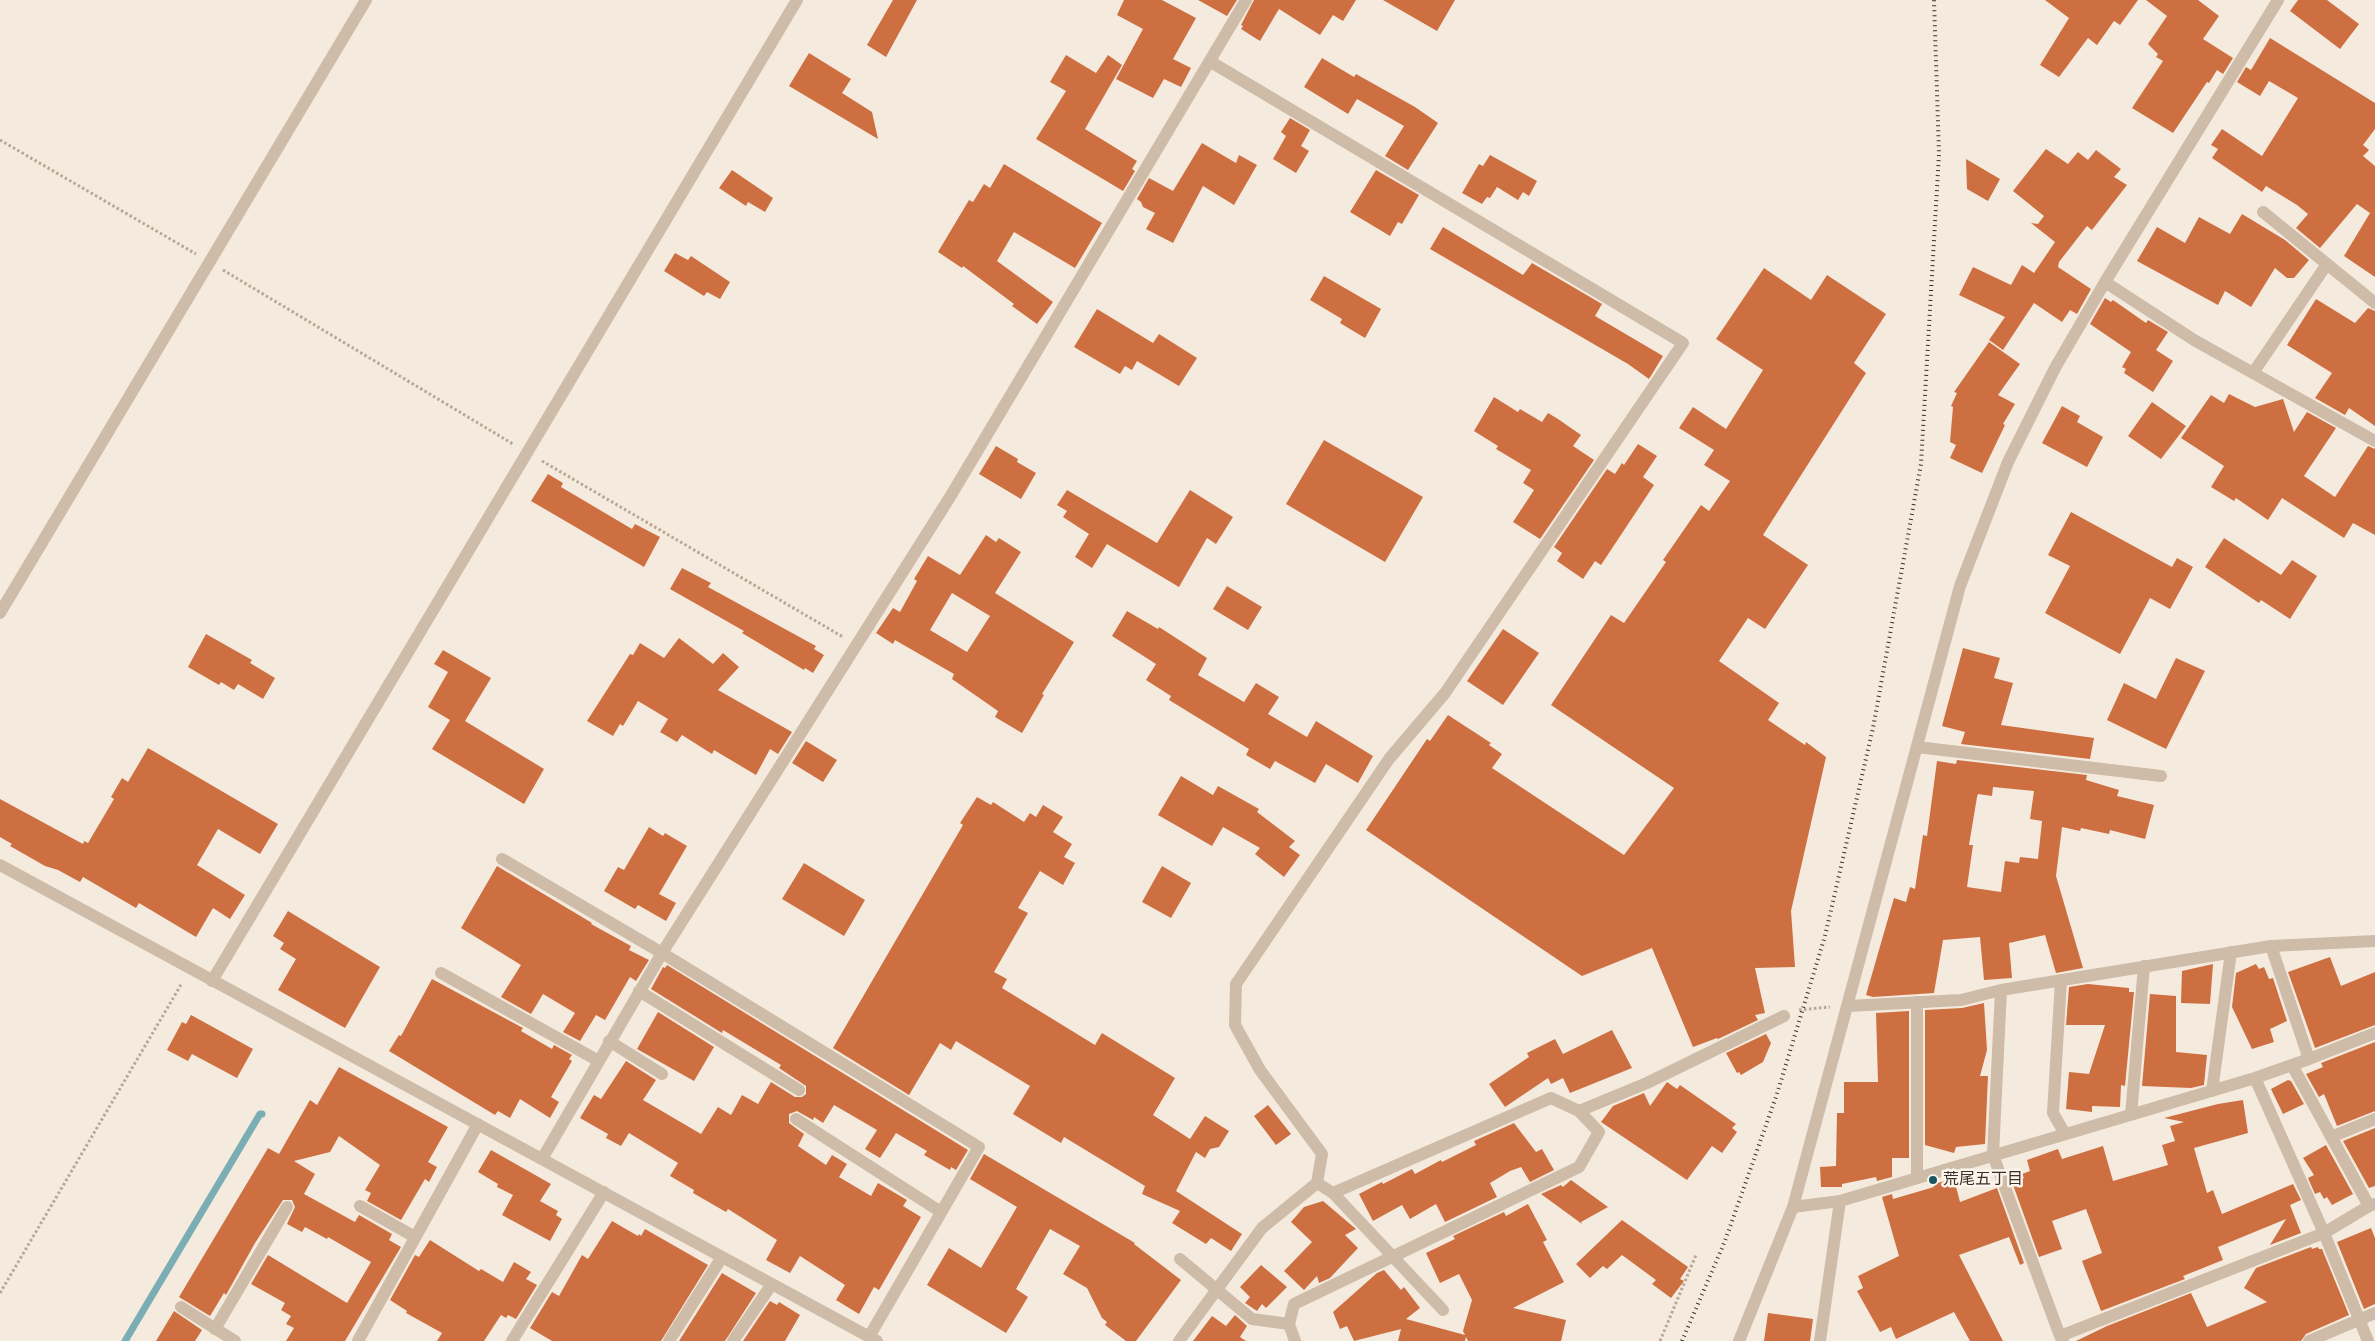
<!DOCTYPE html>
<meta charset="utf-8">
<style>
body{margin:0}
canvas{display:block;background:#f4ebde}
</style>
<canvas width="2375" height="1341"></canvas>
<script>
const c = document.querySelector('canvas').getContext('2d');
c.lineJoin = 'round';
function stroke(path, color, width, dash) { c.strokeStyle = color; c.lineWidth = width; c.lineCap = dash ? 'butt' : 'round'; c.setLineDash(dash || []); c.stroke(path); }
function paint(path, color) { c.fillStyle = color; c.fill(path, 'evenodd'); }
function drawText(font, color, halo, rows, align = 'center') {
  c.font = font + ' "Sofia Sans Condensed","Noto Sans JP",sans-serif'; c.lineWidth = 5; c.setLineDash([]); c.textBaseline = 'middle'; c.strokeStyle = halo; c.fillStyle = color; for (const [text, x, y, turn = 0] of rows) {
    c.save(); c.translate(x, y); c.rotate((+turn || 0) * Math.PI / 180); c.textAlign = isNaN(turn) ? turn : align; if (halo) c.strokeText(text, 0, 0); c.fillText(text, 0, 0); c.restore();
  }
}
const stream = new Path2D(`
 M125,1341L260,1114H262`);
const building = new Path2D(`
 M893,0H917L886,57L867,45Z
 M1124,0H1162L1196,18L1173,59L1191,68L1181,87L1164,79L1153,98L1116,79L1143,29L1117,15Z
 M1198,0H1237L1227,16Z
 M1254,0H1356L1343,21L1333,15L1320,35L1279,9L1260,41L1241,29L1243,26L1241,25Z
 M1383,0H1455L1437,31Z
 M2045,0H2138L2120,25L2114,21L2097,45L2088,38L2059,77L2040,65L2069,18Z
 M2146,0H2198L2219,16L2203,39L2233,58L2223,74L2217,70L2209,83L2207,82L2173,133L2132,108L2163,61L2156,57L2158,54L2148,44L2167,16Z
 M2298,0H2327L2359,24L2340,49L2290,11Z
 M2270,38L2375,103V129L2363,145L2369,150L2363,156L2375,166V277L2344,256L2370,213L2357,204L2320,248L2296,228L2308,214L2297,205L2266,186L2262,192L2212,158L2218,149L2211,145L2222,129L2262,156L2298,98L2269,81L2260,96L2237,82L2246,67L2251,70Z
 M809,53L851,79L842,93L872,112L878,139L789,86Z
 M1066,55L1096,73L1108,55L1122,65L1085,129L1137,161L1132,169L1135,171L1123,191L1036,139L1066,91L1050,82Z
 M1322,58L1354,77L1356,74L1415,107L1438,123L1408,170L1385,156L1404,126L1357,99L1348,114L1304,87Z
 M1290,118L1310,130L1301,146L1309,151L1296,173L1273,159L1286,136L1281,132Z
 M1202,143L1236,163L1239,155L1257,165L1234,205L1203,186L1173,243L1146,229L1155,213L1143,207L1141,202L1137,199L1149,178L1173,191Z
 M2046,149L2068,164L2078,152L2088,160L2096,150L2121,169L2114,177L2127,185L2092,230L2087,226L2059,262L2058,267L2091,289L2077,314L2070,310L2062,322L2034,303L2003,350L1989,340L2005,317L1959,295L1973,267L2011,285L2022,265L2034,273L2055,242L2031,223L2038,224L2044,216L2013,191Z
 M1490,155L1537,181L1529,196L1523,192L1518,200L1497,187L1490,198L1487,197L1482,204L1462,193L1479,164L1483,166Z
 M1966,159L2000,179L1988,201L1967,189Z
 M1004,164L1102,223L1075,268L1014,232L997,261L1053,302L1037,324L1012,306L1014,304L963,266L962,268L938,252L969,200L973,202L984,184L990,188Z
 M732,170L773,198L765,212L748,202L746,206L719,188Z
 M1376,170L1419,195L1402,224L1398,222L1390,236L1350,212Z
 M2242,214L2285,240L2309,260L2294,278H2287L2275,268L2251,307L2225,291L2218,305L2137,261L2157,227L2185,243L2199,217L2230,234Z
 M1443,227L1523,275L1532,263L1602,304L1595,316L1663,356L1649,379L1628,364L1430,249Z
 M675,253L688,260L691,256L730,282L720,299L707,292L704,296L664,271Z
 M1764,268L1811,300L1827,275L1886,314L1854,363L1866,373L1763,535L1808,565L1765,629L1748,618L1719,661L1779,703L1768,720L1805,745L1806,742L1826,757L1791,911L1795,967L1755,968L1765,1013L1755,1015L1758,1020L1718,1039L1717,1038L1693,1047L1652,948L1582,976L1366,830L1427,739L1430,741L1448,715L1491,743L1489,745L1502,754L1492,768L1624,855L1674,788L1551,705L1611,615L1624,623L1666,562L1663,560L1701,505L1709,511L1730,481L1704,465L1714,450L1679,428L1693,407L1726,429L1763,370L1716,339Z
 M1324,276L1381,309L1365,338L1340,323L1342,319L1310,300Z
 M2105,298L2111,302L2113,300L2146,323L2148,320L2168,332L2156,350L2173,361L2153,392L2124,373L2126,369L2122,367L2131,352L2090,324Z
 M2316,299L2355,323L2368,308L2375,311V426L2349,408L2345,415L2315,398L2332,373L2287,345Z
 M1097,309L1153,343L1159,334L1197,358L1179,386L1137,361L1132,370L1125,366L1120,374L1074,347Z
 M1989,342L2020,364L1998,395L2015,404L2003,424L2005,425L1982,473L1950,458L1956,445L1950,442L1953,407L1951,406L1957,393L1954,392Z
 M2229,394L2255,407L2283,399L2294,432L2307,412L2336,428L2304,476L2335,497L2368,446L2375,449V535L2353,523L2344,538L2282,498L2268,520L2236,498L2234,501L2211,487L2224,466L2181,438L2211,395L2224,403Z
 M1494,397L1518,412L1520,409L1542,422L1548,413L1558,419L1581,435L1573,446L1594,460L1540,539L1513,522L1534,490L1523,483L1531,470L1496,449L1498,446L1474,431Z
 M2152,402L2186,426L2161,459L2128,436Z
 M2062,406L2080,416L2077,422L2103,437L2087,467L2042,443Z
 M1324,440L1423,497L1385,562L1286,504Z
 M1638,444L1657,456L1643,477L1654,485L1601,565L1595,561L1583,579L1557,561L1562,553L1554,547L1607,469L1615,474L1622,463L1624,465Z
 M996,446L1018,459L1017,462L1036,473L1021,499L979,474Z
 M548,474L563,483L561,487L632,529L635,524L660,537L644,567L531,501Z
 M1067,490L1157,543L1190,490L1233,517L1216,544L1207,538L1179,587L1107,544L1092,568L1075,557L1089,534L1063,517L1067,511L1057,505Z
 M2071,512L2172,567L2177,558L2193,567L2170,609L2150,598L2120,654L2045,613L2070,566L2048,555Z
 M986,535L996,542L999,538L1021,552L995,593L1074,642L1042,694L1044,695L1022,733L995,717L998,711L952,679L954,674L895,640L893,644L876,633L893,608L900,612L917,581L914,579L928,556L960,575ZM952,593L990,616L967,652L930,630Z
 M2224,538L2281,575L2292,560L2317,576L2290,619L2261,600L2259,603L2205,567Z
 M682,568L711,583L708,587L816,646L814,649L824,655L813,673L805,668L804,670L742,633L744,631L670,589Z
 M1227,586L1262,607L1248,630L1213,609Z
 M1127,611L1158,629L1159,627L1207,658L1198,675L1244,702L1256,683L1279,697L1268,714L1307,737L1316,721L1373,756L1358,783L1326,764L1315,783L1275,761L1270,769L1246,755L1249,749L1169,700L1171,696L1146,680L1156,664L1112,636Z
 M1503,629L1539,653L1503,705L1467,681Z
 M206,634L252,660L250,663L275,678L263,699L238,684L234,690L221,682L219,685L188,667Z
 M679,638L713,664L723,653L739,667L718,690L792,732L778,754L770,749L756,775L714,750L712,754L682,735L677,742L660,732L668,719L638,701L623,726L620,724L613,736L587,721L630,654L633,655L640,643L664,658Z
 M1963,648L2000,658L1994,678L2013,683L2001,725L2094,738L2090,759L1961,744L1965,732L1942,726Z
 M443,650L491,678L465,721L544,769L524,804L432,749L450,720L428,707L448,672L434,664Z
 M2176,658L2205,671L2166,749L2107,720L2124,683L2156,699Z
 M806,741L837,760L823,782L792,763Z
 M148,748L278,824L260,854L218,829L197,865L245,895L230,919L213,908L196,937L139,903L136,908L83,877L80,882L58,870L45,866L10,846L12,844L0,837V799L83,844L84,841L88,843L114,799L111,797L122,778L128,782Z
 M1957,760L2087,775L2086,780L2119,790L2117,796L2154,805L2145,839L2110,830L2109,834L2081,828L2080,831L2062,827L2056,876L2083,968L2056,973L2045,935L2009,943L2012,978L1984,980L1980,937L1943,940L1934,993L1873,997L1866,995L1894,898L1906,902L1910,887L1915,889L1923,835L1927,836L1937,761L1956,764ZM1993,787L2034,791L2030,819L2042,821L2038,859L2020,857L2019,863L2005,861L2001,892L1967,887L1973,845H1969L1977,797L1978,794L1992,796Z
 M1181,776L1213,795L1218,786L1259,809L1257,812L1295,841L1289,847L1300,855L1284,877L1255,854L1260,848L1223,827L1212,846L1158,815Z
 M977,797L991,805L993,802L1024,822L1030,813L1036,817L1043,805L1063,817L1053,832L1072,844L1064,857L1075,863L1063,885L1040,871L1018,908L1028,913L994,972L1007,979L1002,988L1095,1045L1102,1033L1175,1078L1153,1115L1190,1139L1205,1116L1229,1131L1219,1147L1210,1149L1205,1158L1196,1152L1176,1191L1242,1234L1231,1251L1211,1238L1206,1244L1172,1223L1180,1211L1142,1194L1145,1186L1064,1137L1061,1143L1013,1114L1030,1086L956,1041L951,1050L940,1043L909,1095L833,1048L963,825L960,823Z
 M649,827L663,836L665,833L687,846L659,894L676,903L666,921L638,905L635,909L604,891L618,867L624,870Z
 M804,863L865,900L844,936L782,899Z
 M497,866L592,923L591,924L631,946L629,950L649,960L636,981L630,977L605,1020L596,1015L580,1041L563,1032L575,1013L543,994L531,1014L501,997L521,965L461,928Z
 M1162,866L1191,883L1171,918L1142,902Z
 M288,911L380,967L345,1028L278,990L296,959L280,949L284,943L273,936Z
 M2330,957L2341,986L2375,972V1025L2315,1048L2288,972Z
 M2213,964L2210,1004L2181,1003L2182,971Z
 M2256,964L2259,969L2264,967L2269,979L2273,978L2287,1021L2270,1029L2274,1042L2252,1049L2232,1007L2236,973Z
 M667,965L968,1150L956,1170L951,1167L950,1170L924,1155L927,1151L896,1133L880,1158L865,1149L877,1130L834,1105L823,1123L814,1117L813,1120L797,1111L789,1114V1123L804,1134L798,1146L826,1165L832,1155L847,1164L839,1177L871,1196L878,1183L907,1200L903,1206L921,1217L879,1290L874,1287L859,1314L836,1300L845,1285L800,1256L790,1273L766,1260L777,1240L728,1209L726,1212L693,1193L694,1190L670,1176L678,1163L629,1133L621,1146L606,1138L608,1134L580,1118L594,1095L601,1099L626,1061L656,1080L643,1100L701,1134L718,1107L731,1115L742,1095L758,1104L771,1082L795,1097H802L806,1094V1086L779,1068L781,1065L723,1030L722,1033L651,989L663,967L665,968Z
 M432,979L523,1028L521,1031L552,1049L554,1045L572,1055L569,1059L572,1061L551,1097L559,1102L550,1118L520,1099L510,1118L498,1111L495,1115L389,1051L399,1035L401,1036Z
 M2088,984L2129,988V992H2134L2125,1086L2121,1085L2120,1107L2092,1106V1112L2066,1109L2069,1072L2089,1074L2105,1025H2066L2069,987Z
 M2150,994L2176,996V1052L2207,1055L2204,1085L2191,1088L2142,1086Z
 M1984,1003L1987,1050L1980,1076H1988L1985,1144L1956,1147L1954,1153L1925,1145V1010L1962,1008Z
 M1909,1011V1158H1892V1177L1877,1181L1876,1177L1842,1184V1187H1821L1820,1167L1836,1166L1837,1113H1844V1082H1878L1876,1013Z
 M658,1012L714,1047L694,1081L637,1049Z
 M191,1015L253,1049L237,1078L192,1054L188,1061L167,1050L182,1022L186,1024Z
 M1612,1030L1632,1068L1570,1093L1563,1078L1551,1084L1548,1078L1505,1107L1489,1084L1529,1057L1527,1053L1555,1039L1563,1054Z
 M1766,1034L1771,1043L1763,1062L1741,1075L1739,1072L1737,1073L1726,1053Z
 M2375,1042V1111L2337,1126L2324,1094L2319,1097L2306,1074L2323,1067L2321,1063Z
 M339,1067L448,1127L428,1162L437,1167L429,1182L425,1179L401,1220L367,1201L371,1193L365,1190L380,1165L339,1136L330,1152L294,1161L315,1174L304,1194L355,1222L359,1215L392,1234L389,1240L401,1247L345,1341H286L294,1328L286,1324L291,1316L281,1310L285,1303L251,1284L268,1255L347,1303L371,1262L328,1237L327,1239L305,1227L302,1232L287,1224L295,1207L292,1200H283L255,1243L226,1295L224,1293L210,1316L179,1297L268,1148L279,1154L310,1100L317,1105Z
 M2288,1080L2291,1081L2304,1104L2283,1114L2271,1089Z
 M1667,1082L1677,1089L1680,1085L1736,1124L1732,1128L1737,1132L1722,1153L1712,1146L1687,1180L1601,1122L1613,1106L1644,1093L1650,1106Z
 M2243,1100L2248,1133L2194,1148L2207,1193L2213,1190L2222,1214L2293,1184L2301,1200L2290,1205L2301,1233L2270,1245L2286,1219L2218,1247L2223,1260L2183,1276L2185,1279L2101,1311L2082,1261L2102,1253L2086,1209L2052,1221L2062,1249L2039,1257L2012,1182L2024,1178L2022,1174L2030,1171L2027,1160L2058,1149L2062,1159L2103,1146L2113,1181L2168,1165L2162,1145L2175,1141L2170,1126L2184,1122L2164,1118L2218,1104Z
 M1268,1105L1291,1134L1276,1145L1254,1116Z
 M1514,1123L1536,1152L1542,1149L1554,1170L1530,1182L1521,1167L1510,1171L1490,1183L1497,1197L1445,1222L1436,1204L1410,1219L1402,1205L1373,1221L1359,1194L1382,1182L1383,1184L1412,1169L1415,1174L1441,1160L1442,1162L1476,1145L1474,1141Z
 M2375,1128V1186L2369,1188L2343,1141Z
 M2326,1145L2353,1194L2332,1205L2327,1197L2324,1199L2320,1192L2315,1194L2308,1178L2314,1175L2303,1158Z
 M491,1150L551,1184L540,1201L558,1211L556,1215L562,1219L550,1241L502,1215L513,1195L497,1187L498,1184L478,1172Z
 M984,1154L1135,1243L1134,1244L1181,1280L1136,1341H1126L1105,1325L1107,1322L1102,1318L1087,1288L1063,1274L1080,1246L1050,1229L1016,1289L1028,1297L1006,1333L927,1285L949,1248L981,1268L1017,1207L970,1179Z
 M1954,1179L1960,1202L1997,1188L2024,1263L2020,1265L2009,1237L1959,1255L2003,1341H1970L1954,1312L1896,1339L1891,1327L1880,1332L1857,1291L1863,1288L1858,1276L1899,1256L1882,1197L1892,1194L1893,1199L1934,1187L1933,1184Z
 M1571,1180L1608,1207L1581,1222L1582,1224L1541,1194L1561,1185L1563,1187Z
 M1323,1201L1356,1229L1345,1235L1358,1248L1330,1278L1319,1283L1317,1276L1304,1290L1284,1271L1312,1242L1291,1222L1304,1207Z
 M1528,1204L1547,1240L1543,1242L1564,1282L1513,1308L1566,1320L1561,1341H1468L1466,1337L1465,1341H1398L1401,1329L1354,1341L1347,1326L1340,1329L1333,1312L1377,1273L1384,1270L1401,1290L1404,1287L1420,1308L1406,1319L1465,1335L1463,1331L1472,1300L1459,1274L1440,1283L1426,1253L1455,1239L1453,1236L1504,1212L1506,1216Z
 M1622,1220L1688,1267L1680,1279L1684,1281L1671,1298L1652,1284L1656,1280L1622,1255L1607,1269L1603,1266L1590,1278L1576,1264Z
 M612,1221L638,1236L639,1234L641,1236L645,1229L708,1265L661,1341H552L530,1328L552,1292L559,1296L582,1255L588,1259Z
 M2371,1228L2375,1238V1304L2364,1309L2337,1242Z
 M430,1240L479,1271L481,1269L503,1282L514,1262L531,1272L526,1279L537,1285L516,1319L508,1315L506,1318L501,1315L484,1341H437L442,1333L406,1313L407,1311L390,1300L415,1255L419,1257Z
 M2311,1247L2312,1249L2318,1247L2319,1249H2322L2349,1315L2306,1334L2301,1341H2076L2107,1326L2191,1293L2207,1327L2267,1302L2244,1288L2256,1268Z
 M1261,1265L1287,1287L1266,1308L1262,1304L1257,1311L1245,1303L1250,1297L1240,1287Z
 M722,1273L756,1293L725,1341H679Z
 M770,1301L777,1305L779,1302L800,1315L785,1341H743Z
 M174,1311L202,1330L195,1341H156Z
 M1768,1313L1813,1319L1810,1341H1764Z
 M1235,1315L1247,1326L1240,1337L1246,1341H1193L1212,1316L1226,1326Z`);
const path = new Path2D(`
 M0,140L196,254
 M223,270L513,444
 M542,461L843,637
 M1799,1010L1830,1007
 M0,1293L182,983
 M1660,1341L1696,1255`);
const minor = new Path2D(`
 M2263,212L2375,303
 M2105,282L2194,340L2375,441
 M2253,373L2327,264
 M0,613L366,0
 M1917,747L2161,776
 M502,859L662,953L979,1147L869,1337
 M0,865L877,1341
 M2271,946L2309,1059
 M441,973L597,1060
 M2061,980L2053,1113L2065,1134
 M212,981L797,0
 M2001,990L1993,1155L2060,1336
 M639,991L799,1090
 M1917,1002V1178
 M1848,1006L1961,1000L2001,990L2271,946L2375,941
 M609,1041L662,1074
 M2292,1065L2369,1206L2375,1204
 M2255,1078L2324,1233L2368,1341
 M2212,1091L2231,952
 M1579,1111L1647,1083L1784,1016
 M2131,1115L2144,966
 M796,1119L941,1212
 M2331,1137L2375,1119
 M542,1159L662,953L950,497L1246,0
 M1317,1183L1333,1193L1443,1310
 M360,1206L415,1237
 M1793,1207L1840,1201L2255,1078L2309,1059L2375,1033
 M1180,1259L1252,1319L1289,1324
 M181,1307L235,1341
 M215,1329L287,1207
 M358,1341L478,1124
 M512,1341L604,1192
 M669,1341L722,1257
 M733,1341L772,1284
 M1179,1341L1262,1228L1317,1183L1322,1154L1260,1070L1235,1025L1236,984L1389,759L1445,693L1683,343L1211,62
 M1295,1341L1289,1324L1294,1304L1579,1167L1599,1132L1579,1111L1551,1098L1333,1193
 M1739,1341L1793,1207L1960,586L2008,462L2055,368L2105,282L2278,0
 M1820,1341L1840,1201
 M2063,1341L2060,1336L2324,1233L2369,1206
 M2309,1341L2375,1313`);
const rail = new Path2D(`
 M1682,1341L1725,1241L1777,1094L1825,936L1873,728L1921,464L1939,154L1934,0`);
const markers = [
 [1933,1180,5,"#1b555f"]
];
const poiNames = [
 ["荒尾五丁目",1943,1180]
];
stroke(stream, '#7aadb4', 7);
paint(building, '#ce6f42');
stroke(path, '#baa692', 3, [2.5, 2.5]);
stroke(minor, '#cebca8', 12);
stroke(rail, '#3a3029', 4, [1, 4]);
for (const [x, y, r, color] of markers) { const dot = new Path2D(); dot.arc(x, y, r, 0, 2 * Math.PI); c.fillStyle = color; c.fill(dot); stroke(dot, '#fbf5eb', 2); }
drawText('16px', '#3a3029', '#fbf5eb', poiNames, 'left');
</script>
